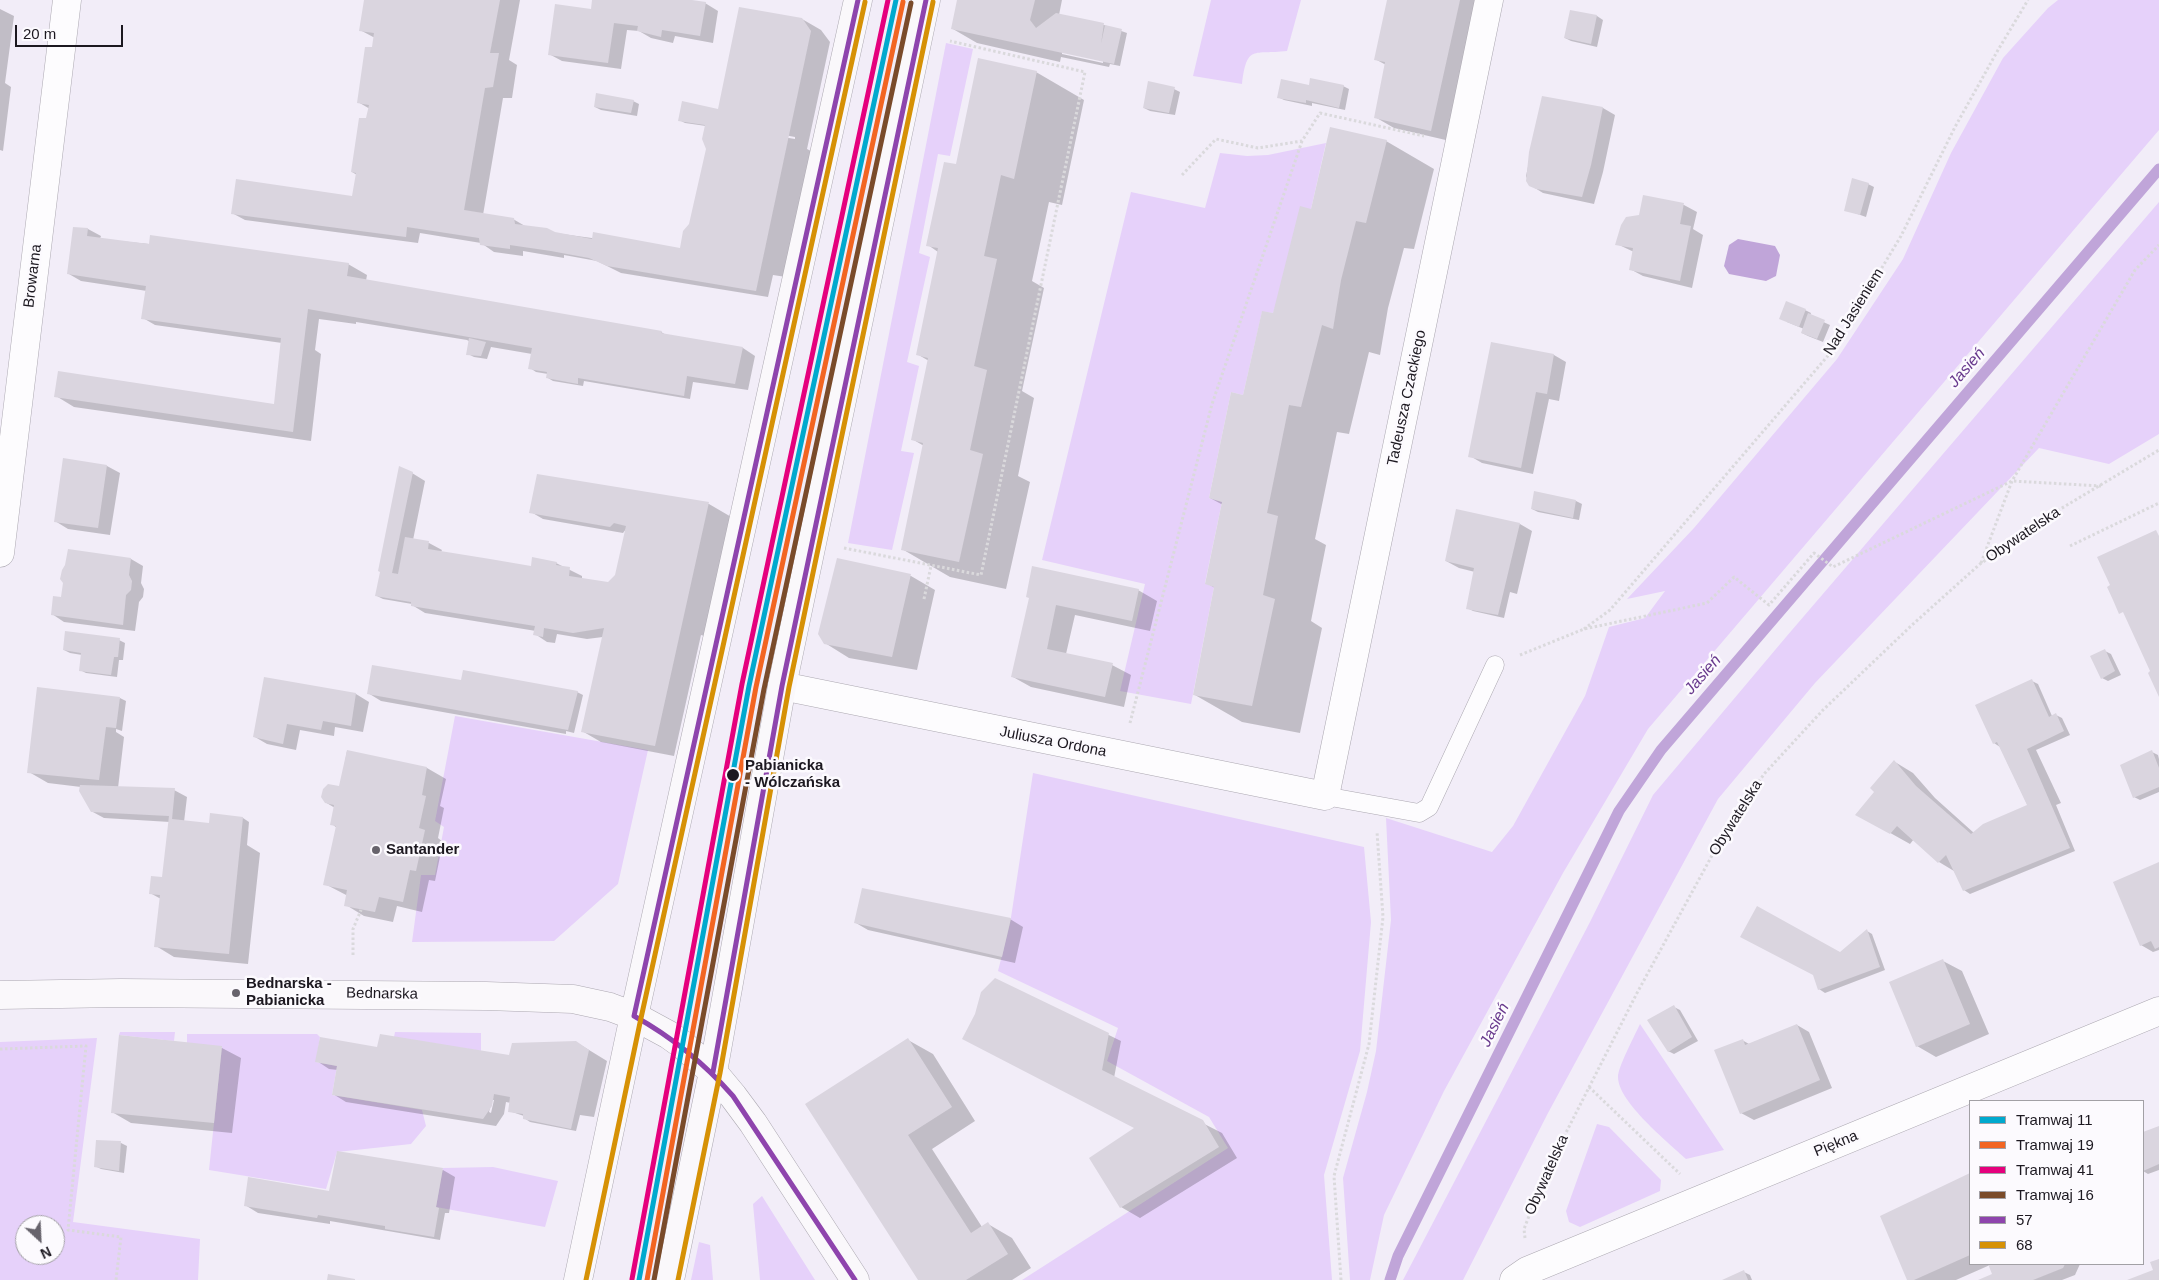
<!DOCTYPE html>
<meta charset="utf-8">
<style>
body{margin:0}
#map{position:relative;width:2159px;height:1280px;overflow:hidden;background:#f2edf8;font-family:Helvetica,sans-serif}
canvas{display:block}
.legend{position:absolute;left:1969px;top:1100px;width:175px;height:165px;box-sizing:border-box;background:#fcfafe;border:1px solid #a2a0a5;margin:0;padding:6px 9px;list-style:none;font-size:15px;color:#1c1820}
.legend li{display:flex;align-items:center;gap:10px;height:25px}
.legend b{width:25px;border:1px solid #a2a0a5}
.north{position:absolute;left:15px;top:1215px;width:50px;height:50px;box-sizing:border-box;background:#fcfafe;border:1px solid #a2a0a5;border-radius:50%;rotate:155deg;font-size:14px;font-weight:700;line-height:20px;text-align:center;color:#1c1820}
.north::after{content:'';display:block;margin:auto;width:18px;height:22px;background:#67636c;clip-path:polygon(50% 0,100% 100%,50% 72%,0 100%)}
.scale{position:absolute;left:15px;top:25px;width:108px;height:22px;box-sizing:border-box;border:2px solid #1c1820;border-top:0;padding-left:6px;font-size:15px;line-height:18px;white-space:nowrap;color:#1c1820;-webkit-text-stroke:4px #fcfafe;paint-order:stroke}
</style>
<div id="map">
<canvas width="2159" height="1280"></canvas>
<ul class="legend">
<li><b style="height:6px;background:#00a9ce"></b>Tramwaj 11</li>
<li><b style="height:6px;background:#f26522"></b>Tramwaj 19</li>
<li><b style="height:6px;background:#e5007d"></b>Tramwaj 41</li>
<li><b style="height:6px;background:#7a4b2a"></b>Tramwaj 16</li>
<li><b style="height:6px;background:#8e44ad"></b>57</li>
<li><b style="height:6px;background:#d69105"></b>68</li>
</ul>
<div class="north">N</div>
<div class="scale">20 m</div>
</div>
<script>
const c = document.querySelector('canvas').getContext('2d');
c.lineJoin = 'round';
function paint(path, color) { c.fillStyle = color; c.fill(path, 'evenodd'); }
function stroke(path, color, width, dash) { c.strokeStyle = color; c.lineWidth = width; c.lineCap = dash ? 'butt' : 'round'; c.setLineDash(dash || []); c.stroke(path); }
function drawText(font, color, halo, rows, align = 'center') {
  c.font = font + ' Helvetica,sans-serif'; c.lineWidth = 5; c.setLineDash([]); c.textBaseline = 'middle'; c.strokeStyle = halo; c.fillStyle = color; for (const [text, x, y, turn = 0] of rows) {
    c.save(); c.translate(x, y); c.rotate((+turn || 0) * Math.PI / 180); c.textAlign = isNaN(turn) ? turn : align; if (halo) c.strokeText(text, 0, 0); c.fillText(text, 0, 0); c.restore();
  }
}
const green = new Path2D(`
 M1211,0H1301L1287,51C1253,55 1247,44 1242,84L1193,76Z
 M2058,0H2159V130L1648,729L1563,873L1444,1091L1384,1215L1370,1280H1350L1343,1178L1367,1092L1376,1051L1391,920L1386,818L1492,852L1513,826L1585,696L1609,627L1645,618L1665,591L1627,599L1694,528L1837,359L1903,259L1951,153L2003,58L2048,8Z
 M946,43L973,49L950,156L938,154L919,253L930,257L907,362L919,366L901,451L914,453L892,550L848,543Z
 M1326,143L1311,209L1273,313L1262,312L1243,395L1231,392L1209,498L1222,502L1205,583L1214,587L1191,704L1120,691L1145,584L1042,560L1131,192L1205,208L1220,153L1247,156L1268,155Z
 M2159,202V434L2109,464L2039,448L1815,683L1718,799L1548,1113L1463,1280H1403L1590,922L1653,795L1786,637Z
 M455,716L648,750L618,884L554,941L412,942L421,875H435L444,827L435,821Z
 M1033,773L1364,847L1371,922L1360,1051L1324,1175L1332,1280H1022L1228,1148L1209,1117L1107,1061L1118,1028L998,971L1010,924Z
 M1640,1024L1724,1150L1686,1159C1668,1142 1618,1102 1618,1077C1618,1067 1635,1035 1640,1024Z
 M120,1032H175L174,1041L119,1035Z
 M395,1032L481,1033V1051L394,1037Z
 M187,1034H317L320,1037L316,1062L337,1066L332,1095L422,1110L426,1126L411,1144L337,1152L326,1189L209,1170L222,1047L187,1043Z
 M97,1038L73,1222L200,1239L198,1280H0V1042ZM25,1225H55V1255H25Z
 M1597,1124L1609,1127L1661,1180L1660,1191L1580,1227L1569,1222L1566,1211Z
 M493,1167L558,1181L545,1227L436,1207L443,1168Z
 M762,1196L815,1280H760L753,1204Z
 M699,1242L710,1245L713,1280H691Z`);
const water = new Path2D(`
 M1738,239L1775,246L1780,255L1776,276L1766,281L1729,274L1724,266L1729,245Z`);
const shadow = new Path2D(`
 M365,0H520L509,60L517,65L512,98H503L483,215L513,219L525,226L555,233L687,251L691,225L707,149L706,126L685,123L679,120L719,110L802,19L821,30L830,42L807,149L813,152L786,277L773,275L768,297L621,273L597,261L564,255V258L523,251V256L494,252L481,243L420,233L418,243L245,220L232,213L353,197L357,175L352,172L370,109L358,102L374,48L375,38L360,30ZM735,126L795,137V139L735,129Z
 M594,0H684L705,3L718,11L713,43L675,36L673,43L651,38L639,31L627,30L621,69L562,61L549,54L592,10Z
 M958,0H1062L1059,15L1104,25L1127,33L1120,66L1110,64L1109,67L1061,57L1060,62L977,43L953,29ZM1062,52L1103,61V63L1062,54Z
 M1388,0H1479L1450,141L1394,128L1375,117L1386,65L1375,59Z
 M0,9L14,16L5,83L11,87L3,151L0,150Z
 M1571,12L1597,16L1603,20L1597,47L1571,41L1565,38Z
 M1036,72L1084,100L1062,205L1049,202L1032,281L1044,288L1022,391L1034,398L1018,476L1030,482L1006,589L950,577L902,549L924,446L912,439L929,361L917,354L938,252L928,245L957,166Z
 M1343,86L1349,89L1345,110L1312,103V106L1284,100L1278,97Z
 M1174,89L1180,92L1175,115L1150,111L1144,108Z
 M1543,97L1603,108L1615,115L1603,172L1594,204L1543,193L1530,185L1526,176Z
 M633,101L639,104L637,116L601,110L595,107Z
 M1386,141L1434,169L1414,249L1404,248L1388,308L1380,355L1369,352L1349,434L1337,432L1315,539L1326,545L1311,621L1322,628L1300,733L1242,722L1195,695L1215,588L1206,583L1223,505L1210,498L1244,397L1312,211Z
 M1868,184L1874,187L1866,217L1846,210Z
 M1644,197L1684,205L1697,212L1693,229L1703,235L1692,288L1643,276L1630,269L1634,252L1617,244L1640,217Z
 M74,228L88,229L101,236L100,239L348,264L367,275L366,281L661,332L668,336L743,348L755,356L748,390L693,382L690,399L584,381L583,386L553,381L548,378V374L536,372L530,368L532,354L491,347L487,359L474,357L468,354L470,342L467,340L356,322V324L319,319L315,350L321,354L311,441L74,407L56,396L275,405L282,343L155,325L143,318L147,291L81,281L69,274Z
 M1805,310L1811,313L1810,316L1830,325L1823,342L1808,336L1802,333L1804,329L1787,322Z
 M1492,343L1554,355L1566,362L1559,401L1549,399L1533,474L1482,463L1470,456Z
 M64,459L107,466L120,473L110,535L68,529L55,521Z
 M412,473L425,481L413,540L429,543L442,550L441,552L532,567L556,563L582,576V579L608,583L616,576L626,529L623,533L543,519L531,512L629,492L709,504L733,518L707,637L701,635L674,756L601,742L582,731L603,637L587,639L557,634L555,643L547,642L535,634L536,631L425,613L412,605V604L383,599L377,596Z
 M1576,501L1582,504L1579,520L1538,512L1532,509Z
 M1520,524L1532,531L1517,594L1510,592L1504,618L1473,611L1467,608L1475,572L1459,568L1446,561Z
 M131,559L143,566L141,583L144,589L143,597L139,602L135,631L64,622L52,614L63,599L67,566Z
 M838,560L911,576L935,590L917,670L849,658L825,643Z
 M1138,590L1157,601L1150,631L1075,615L1066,654L1112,665L1131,675L1124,707L1031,687L1013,677L1030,598Z
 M119,640L125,643L123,660H119L117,677L86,673L80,670L82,655L70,653L64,650Z
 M2105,651L2111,654L2121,675L2108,681L2102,678Z
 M265,678L356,694L369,702L363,732L335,727L334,736L300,730L296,750L267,744L255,737Z
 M462,681L577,692L583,695L574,733L566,731V734L381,701L368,693Z
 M2032,681L2038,684L2052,716L2056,715L2062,718L2070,735L2036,750L2061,803L2056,805L2075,851L1970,894L1964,890L1954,871L1939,862L1914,839L1910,844L1876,825L1875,792L1895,762L1913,773L1935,798L1974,833L2028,806L2000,747L1994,743Z
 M120,698L126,701L122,731L116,729V732L124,737L118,788L174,790L187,797L184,822L212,825V814L243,818L249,822L247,845L260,853L248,964L174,957L156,946L161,899L150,893L163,878L170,822L104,818L91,811L81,787L48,783L29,772Z
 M347,751L427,768L446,779L440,806L444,808L438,838L443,842L435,881L429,880L422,912L397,906L393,922L364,916L346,905L348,896L325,884L337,828L332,824L335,808L325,802L340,788Z
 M2152,752L2158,755L2159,759V792L2140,800L2134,797Z
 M2159,863V950L2153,952L2141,945Z
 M1010,919L1023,927L1015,963L868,930L856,923Z
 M1867,931L1872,934L1885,970L1825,993L1819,989L1841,954Z
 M1943,961L1962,971L1989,1034L1936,1057L1917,1046Z
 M995,979L1121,1041L1114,1078L1222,1133L1237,1158L1140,1218L1121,1207L1136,1129Z
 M1674,1007L1680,1010L1698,1041L1674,1054L1668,1051Z
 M1797,1025L1809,1032L1832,1088L1754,1120L1741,1113L1742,1040L1749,1044Z
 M120,1037L222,1048L241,1058L232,1133L131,1123L112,1112Z
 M908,1040L933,1054L975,1121L932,1149L982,1227L988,1224L1012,1238L1031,1268L1012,1280H920L807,1104Z
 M576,1042L607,1061L594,1117L580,1115L576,1131L530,1122L524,1118V1116L509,1111L511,1103L506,1102L504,1114L496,1126L346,1102L333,1094L338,1070L329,1069L317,1061L376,1049L510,1057ZM492,1100H494L491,1113L489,1112Z
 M2159,1127V1170L2148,1174L2143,1171V1134Z
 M97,1141L121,1143L127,1146L124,1173L101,1169L95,1166Z
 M443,1170L455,1177L449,1213H445L440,1240L330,1221V1224L258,1213L245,1205L330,1192Z
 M1970,1175V1264H2080L2075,1275L2062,1280H1981L1994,1274L1990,1265L1956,1280H1908Z
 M1744,1272L1750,1275L1752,1280H1725Z`);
const stream = new Path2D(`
 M1390,1280L1398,1256L1619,811L1661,750L2159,169`);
const building = new Path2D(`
 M364,0H500L490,53H499L493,87L485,88L464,210L514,218L515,224L547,228L555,232L592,239L593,232L680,248L683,231L689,224L706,149L702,139L705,125L678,121L682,101L718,109L739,7L802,18L811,31L756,291L607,266L589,258L551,251L510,245V249L480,245L479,238L407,227L406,237L231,214L236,179L352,196L356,173L351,172L359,118H366L369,105L357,103L365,47H372L374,33L359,31Z
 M592,0H692L706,2L700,36L662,30L661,37L637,31L638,26L614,23L608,63L548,55L555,4L591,9Z
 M957,0H1035L1030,20L1036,28L1056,13L1104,23L1101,44L1105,25L1122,29L1114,64L951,29Z
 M1387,0H1460L1431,131L1374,118L1385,62L1374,60Z
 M1570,10L1597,15L1591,44L1564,38Z
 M978,58L1037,71L1014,179L1001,175L984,256L997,259L974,366L987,370L970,450L983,454L959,562L901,550L923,443L911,440L928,358L916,355L938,248L926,246L944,162L956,164Z
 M1310,78L1344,85L1339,108L1306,100V103L1277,98L1281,79L1309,85Z
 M1148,81L1175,87L1169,113L1143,108Z
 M596,93L634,100L631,113L594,107Z
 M1542,96L1603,107L1591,165L1582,197L1536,189L1529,186L1526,181L1529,152Z
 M1330,127L1387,140L1366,223L1356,221L1341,280L1333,329L1322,325L1301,407L1289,405L1267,513L1278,516L1263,595L1275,599L1252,706L1193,695L1214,587L1205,584L1222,502L1209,498L1231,392L1243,395L1262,311L1273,313L1300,206L1311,209Z
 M1852,178L1869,183L1860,215L1844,211Z
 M1643,195L1684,203L1680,224L1691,226L1680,281L1629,270L1633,248L1615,245L1621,225L1626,217L1639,215Z
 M73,227L88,228L87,236L149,244L150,235L349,263L347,276L662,331L661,333L743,347L735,384L687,376L684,396L578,378V384L546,378L547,372L528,369L532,348L308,309L293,432L54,397L58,371L274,404L281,338L141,319L146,286L67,274Z
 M1786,301L1806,309L1799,327L1779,319Z
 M1808,313L1825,320L1817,339L1801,333Z
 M469,338L486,342L481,356L466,355Z
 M1491,342L1554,354L1547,394L1536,392L1521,468L1468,457Z
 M63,458L107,465L98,528L54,522Z
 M399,466L413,472L392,573L398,574L405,537L429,541L428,549L490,559L531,566L532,557L557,562L556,565L570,567L569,576L608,582L615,575L626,526L614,523L610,527L529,513L537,474L709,502L655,746L581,732L604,628L573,633L544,628L543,637L533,635L535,626L411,606V602L375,596L380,572L378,571Z
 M1534,491L1576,500L1573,518L1531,509Z
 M1456,509L1520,523L1498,615L1466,609L1474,568L1445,561Z
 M2156,530L2159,536V697L2148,673L2150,671L2123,612L2119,614L2113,600L2107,587L2110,585L2097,557Z
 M68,549L131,558L129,575L132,581L131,590L126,595L123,625L51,615L53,596L61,597L63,583L60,579L62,570L65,565Z
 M837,558L911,574L892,657L824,644L818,634Z
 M1032,566L1139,589L1132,621L1056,605L1047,649L1113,663L1105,697L1011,677L1029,598L1026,597Z
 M65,631L120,638L118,657H114L111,675L79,671L81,653L63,650Z
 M2105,649L2115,671L2101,679L2090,656Z
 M372,665L461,680L463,670L578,691L568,730L367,694Z
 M264,677L356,693L351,726L323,721L321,730L287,724L283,744L253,737Z
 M2032,679L2049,717L2056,713L2064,731L2027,749L2070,848L1963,891L1946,855L1938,863L1897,826L1890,834L1855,815L1874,792L1870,788L1894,760L1916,786L1971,834L1983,824L2027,805L1997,742L1993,744L1975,705Z
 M37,687L120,697L116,728L106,727L99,780L27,773Z
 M347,750L427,767L422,795L426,796L419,828L425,830L416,871L410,870L403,902L379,897L375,912L344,906L347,890L323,885L336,826L330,825L334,805L325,803L321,797L323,789L328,784L339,786Z
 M2152,750L2159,768V787L2133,798L2120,765Z
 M80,785L175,788L172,819L209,823L210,813L243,817L229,954L154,947L160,895L149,894L151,876L162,877L169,816L91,812L79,791Z
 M2159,862V947L2155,949L2151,941L2140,946L2113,882Z
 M862,888L1011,918L1002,957L854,923Z
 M1757,906L1840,952L1867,929L1880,967L1818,990L1813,975L1740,937Z
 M1943,959L1970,1024L1916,1047L1889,982Z
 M995,978L1109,1033L1102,1070L1203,1120L1219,1147L1120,1208L1089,1158L1134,1128L962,1039L975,1014L981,992Z
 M1674,1005L1692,1037L1668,1052L1647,1020Z
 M1797,1024L1820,1080L1740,1114L1714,1050L1743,1039L1745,1045Z
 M380,1034L509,1055L512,1043L576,1041L589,1050L571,1129L523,1119V1114L508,1112L510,1097L494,1094L492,1106L483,1119L332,1095L337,1066L315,1062L320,1037L377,1047Z
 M119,1035L222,1046L214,1123L111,1113Z
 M908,1038L952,1107L908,1135L971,1233L988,1222L1008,1254L966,1280H918L805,1104Z
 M2159,1126V1164L2143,1171V1132Z
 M96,1140L121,1141L119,1171L94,1167Z
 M337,1151L443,1168L436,1207L439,1208L434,1237L385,1229V1226L318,1215L317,1218L244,1206L248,1177L329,1191Z
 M1970,1173V1255L1914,1280H1907L1880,1216Z
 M2159,1259V1280H2127L2153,1270L2150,1262Z
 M1988,1264H2065L2063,1268L2033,1280H1978L1992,1274Z
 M1744,1270L1748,1280H1722Z
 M328,1274L355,1279V1280H327Z`);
const path = new Path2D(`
 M1182,175L1216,139L1258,148L1302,141L1320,113L1424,136
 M2070,546L2159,503
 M844,548L981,575L1085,72L950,41
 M1981,563L2012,481L2135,270L2159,245
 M924,599L931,566
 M1584,629L1610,610L1832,351L1901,236L1955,127L1998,50L2028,0
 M1520,655L1584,629L1707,603L1734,577L1769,605L1814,553L1833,567L2012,481L2101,486
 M1130,723L1212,404L1302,141
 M353,955V929L361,910
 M0,1049L86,1046L68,1230L121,1237L116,1280
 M1589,1087L1680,1174
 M1525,1238L1524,1229L1546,1172L1637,993L1733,817L1765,773L1823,710L1912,625L1980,564L2052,514L2159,450
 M1341,1280L1334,1176L1369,1044L1383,917L1377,832`);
const lane = new Path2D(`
 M1325,796L1419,813L1429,807L1495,665`);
const street = new Path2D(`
 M0,553L67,0
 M782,686L1325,796L1489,0
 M1514,1280L1527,1271L2159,1011`);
const secondary = new Path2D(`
 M0,995L121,993L486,996L573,999L610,1007L634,1016L669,1035L683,1045L713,1072L733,1096L753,1123L855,1280
 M578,1280L634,1016L858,0
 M670,1280L713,1072L782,686L926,0`);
const bus1 = new Path2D(`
 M713,1072L782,686L926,0
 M855,1280L733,1096C704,1063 672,1037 634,1016L858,0`);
const bus2 = new Path2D(`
 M586,1280L641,1018L865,2
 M678,1280L720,1073L789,687L933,2`);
const tram1 = new Path2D(`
 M639,1280L749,686L896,0`);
const tram2 = new Path2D(`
 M647,1280L756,687L903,2`);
const tram3 = new Path2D(`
 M632,1279L742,684L888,0`);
const tram4 = new Path2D(`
 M654,1280L764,689L911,3`);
const markers = [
 [733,775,7,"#1c1820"],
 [376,850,5,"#67636c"],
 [236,993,5,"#67636c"]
];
const streetNames = [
 ["Browarna",33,276,-83],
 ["Nad Jasieniem",1854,312,-58],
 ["Tadeusza Czackiego",1407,398,-78],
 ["Obywatelska",2023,535,-34],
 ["Juliusza Ordona",1053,742,11],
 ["Obywatelska",1736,818,-58],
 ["Bednarska",382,994,1],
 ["Piękna",1836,1144,-22],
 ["Obywatelska",1547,1175,-66]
];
const stopNames = [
 ["Pabianicka",745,766],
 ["- Wólczańska",745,783]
];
const poiNames = [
 ["Santander",386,850],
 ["Bednarska -",246,984],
 ["Pabianicka",246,1001]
];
const waterNames = [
 ["Jasień",1967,368,-49],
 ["Jasień",1703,675,-49],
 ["Jasień",1495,1025,-64]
];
paint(green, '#e6d1fa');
paint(water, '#c0a5d9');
paint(shadow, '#0003');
stroke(stream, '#c0a5d9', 11);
paint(building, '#dad5df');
stroke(lane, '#aca8b1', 19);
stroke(street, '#aca8b1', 29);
stroke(secondary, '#aca8b1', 29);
stroke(path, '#dad9dc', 3, [2.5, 2.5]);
stroke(lane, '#fdfcfe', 18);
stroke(street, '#fdfcfe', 28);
stroke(secondary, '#faf8fb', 28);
stroke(bus1, '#8e44ad', 5);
stroke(bus2, '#d69105', 5);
stroke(tram1, '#00a9ce', 5);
stroke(tram2, '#f26522', 5);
stroke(tram3, '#e5007d', 5);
stroke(tram4, '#7a4b2a', 5);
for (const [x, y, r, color] of markers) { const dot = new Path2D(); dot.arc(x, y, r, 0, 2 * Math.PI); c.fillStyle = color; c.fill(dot); stroke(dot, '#fcfafe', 2); }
drawText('15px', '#1c1820', '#fcfafe', streetNames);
drawText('bold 15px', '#1c1820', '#fcfafe', stopNames, 'left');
drawText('bold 15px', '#1c1820', '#fcfafe', poiNames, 'left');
drawText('italic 16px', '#68398d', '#fcfafe', waterNames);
</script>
